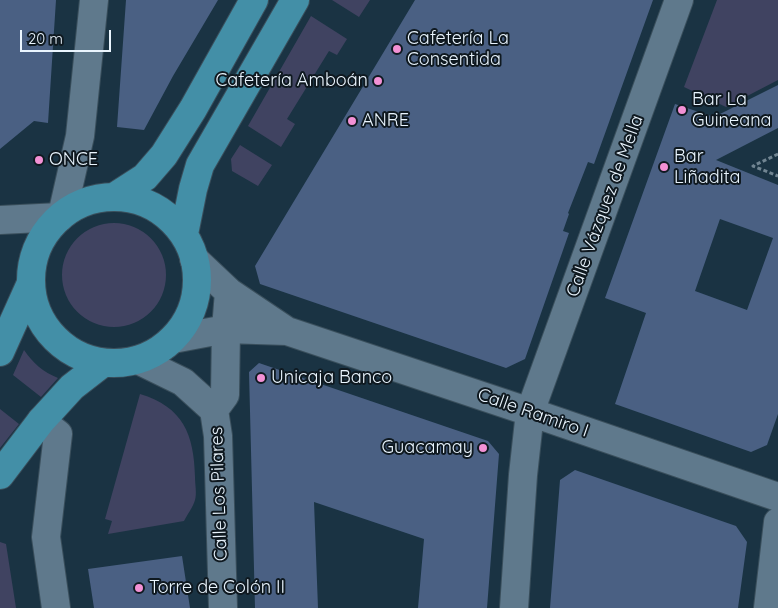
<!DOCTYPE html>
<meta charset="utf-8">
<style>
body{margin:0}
#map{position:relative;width:778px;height:608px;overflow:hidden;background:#1a3343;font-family:Quicksand,sans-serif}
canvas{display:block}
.scale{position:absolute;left:20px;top:30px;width:91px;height:22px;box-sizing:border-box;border:2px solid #eaf5fe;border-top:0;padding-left:6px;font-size:15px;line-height:18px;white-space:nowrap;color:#eaf5fe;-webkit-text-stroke:4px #0f1920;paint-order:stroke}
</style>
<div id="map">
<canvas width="778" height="608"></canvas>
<div class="scale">20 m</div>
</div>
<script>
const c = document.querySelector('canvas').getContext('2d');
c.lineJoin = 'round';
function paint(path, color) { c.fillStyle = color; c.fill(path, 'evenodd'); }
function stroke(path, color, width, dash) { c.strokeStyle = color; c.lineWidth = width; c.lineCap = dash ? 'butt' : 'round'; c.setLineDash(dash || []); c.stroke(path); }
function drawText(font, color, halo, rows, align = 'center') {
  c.font = font + ' Quicksand,sans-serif'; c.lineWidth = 4; c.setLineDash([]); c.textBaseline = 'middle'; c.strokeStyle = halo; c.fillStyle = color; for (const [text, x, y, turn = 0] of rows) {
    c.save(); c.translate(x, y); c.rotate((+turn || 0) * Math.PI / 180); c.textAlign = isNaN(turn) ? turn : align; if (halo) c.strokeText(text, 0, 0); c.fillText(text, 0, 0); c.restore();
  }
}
const green = new Path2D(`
 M332,0H370L359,17Z
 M717,0H778V80L726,107L684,87Z
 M311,16L347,39L337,55L329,51L287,119L295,124L281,147L248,126Z
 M240,145L272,165L258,186L232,171L231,159Z
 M62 275a52 52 0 1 1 104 0a52 52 0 1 1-104 0Z
 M24,350C33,363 43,372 58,378L41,397L13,375Z
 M140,394C183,407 194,434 195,477C195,484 197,494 195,500C193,507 187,515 184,521L108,534L112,521L105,519Z
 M0,409L19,424L0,448Z
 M0,542L6,544L16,608H0Z`);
const building = new Path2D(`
 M0,0H56L48,123L34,121L0,149Z
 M126,0H218L173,76L144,130L117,127Z
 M415,0H653L594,164L588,162L568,213L569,214L563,231L569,233L525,359L506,368L260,284L255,266Z
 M778,85V128L716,160L778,185V414L767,445L751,452L615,404L646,313L605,298L675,104L714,117ZM720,219L773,238L747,310L695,291Z
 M259,363L488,441L499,454L487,608H418L424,539L314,502L318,608H255L249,372Z
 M575,470L736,526L747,542L738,608H550L560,480Z
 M182,556L190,608H94L88,569Z`);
const path = new Path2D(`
 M778,154L753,166L778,176`);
const minor = new Path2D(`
 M62,215L80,136L94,0
 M0,220L60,217
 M194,259L229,292L287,331
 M173,339L226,329L287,331L530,412L778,497
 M138,360L183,382L214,410L218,436L223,608
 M214,410L225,395L226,329L229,292
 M41,421L58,434L46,537L56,608
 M514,608L523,475L530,412L679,0
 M768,608L778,522`);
const major = new Path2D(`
 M114,197L145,177L164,155L193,109L254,0
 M31 280a83 83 0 1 1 166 0a83 83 0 1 1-166 0Z
 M184,234L193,189L200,165L295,0
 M0,352L31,283
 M0,475L41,421L72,387L103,363`);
const markers = [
 [397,49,5,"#f391d5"],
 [378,81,5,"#f391d5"],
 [682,110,5,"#f391d5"],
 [352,121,5,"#f391d5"],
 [39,160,5,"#f391d5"],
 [664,167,5,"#f391d5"],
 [261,378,5,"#f391d5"],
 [483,448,5,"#f391d5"],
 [139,588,5,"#f391d5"]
];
const poiNames = [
 ["Cafetería La",407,39],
 ["Consentida",407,60],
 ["Cafetería Amboán",368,81,"right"],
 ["Bar La",692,100],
 ["Guineana",692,121],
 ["ANRE",362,121],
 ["Bar",674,157],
 ["Liñadita",674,178],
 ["ONCE",49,160],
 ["Unicaja Banco",271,378],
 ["Guacamay",473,448,"right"],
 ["Torre de Colón II",149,588]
];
const streetNames = [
 ["Calle Vázquez de Mella",605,206,-70],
 ["Calle Ramiro I",533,413,19],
 ["Calle Los Pilares",219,494,-92]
];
paint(green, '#404361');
paint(building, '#4a6083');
stroke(minor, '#3a4f5c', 30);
stroke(major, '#3a4f5c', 30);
stroke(path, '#718592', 3, [4, 2.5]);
stroke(minor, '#5f798c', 28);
stroke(major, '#438fa7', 28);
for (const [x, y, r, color] of markers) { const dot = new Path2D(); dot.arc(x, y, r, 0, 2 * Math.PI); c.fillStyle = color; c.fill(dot); stroke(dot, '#0f1920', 2); }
drawText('18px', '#eaf5fe', '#0f1920', poiNames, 'left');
drawText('18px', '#eaf5fe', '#0f1920', streetNames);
</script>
